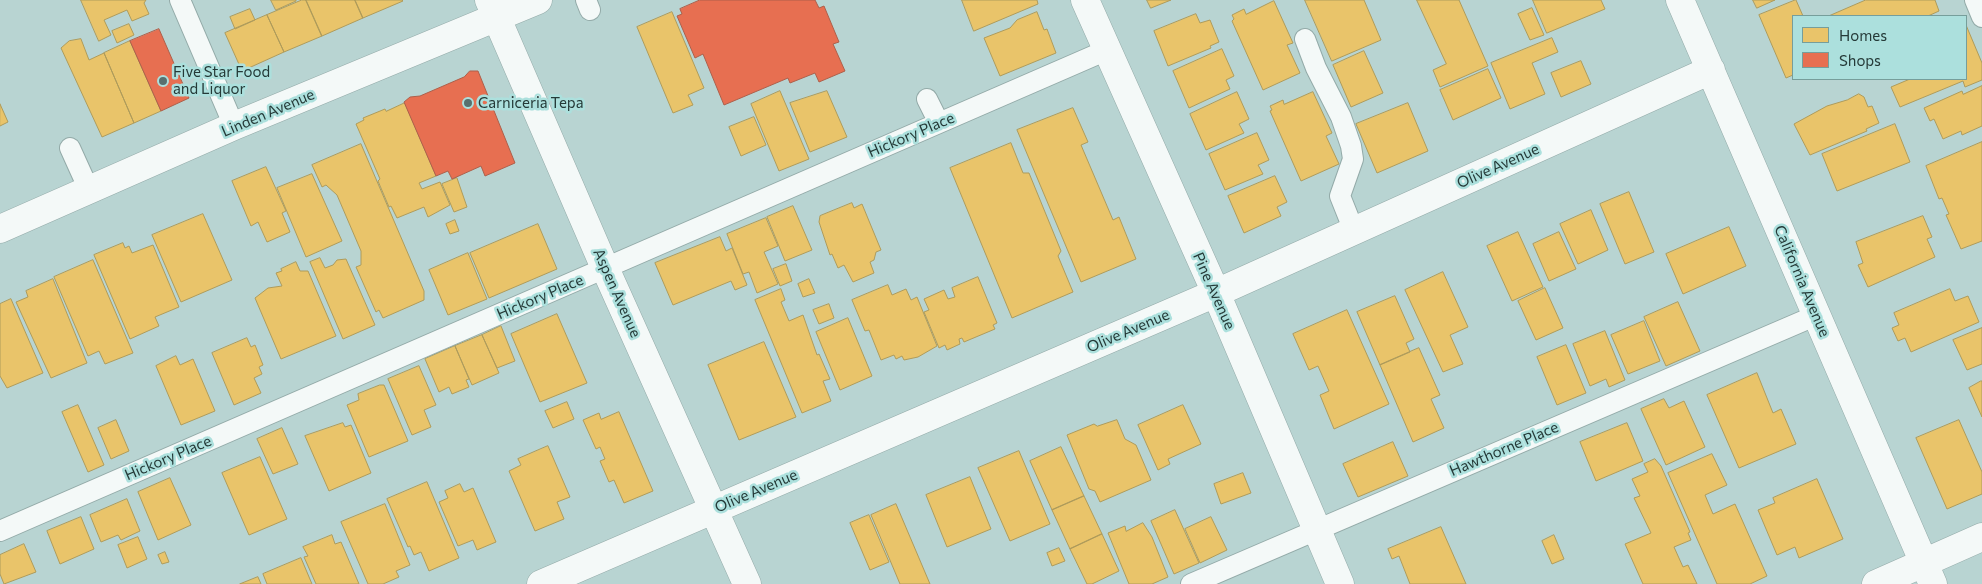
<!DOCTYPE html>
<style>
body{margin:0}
#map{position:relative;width:1982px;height:584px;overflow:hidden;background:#b8d4d2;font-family:Commissioner,sans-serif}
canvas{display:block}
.legend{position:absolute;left:1792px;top:15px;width:175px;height:65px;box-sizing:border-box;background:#ace0dd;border:1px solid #769e9b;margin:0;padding:6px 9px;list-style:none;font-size:15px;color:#253a38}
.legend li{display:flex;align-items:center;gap:10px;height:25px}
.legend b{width:25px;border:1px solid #769e9b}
</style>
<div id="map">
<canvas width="1982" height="584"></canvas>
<ul class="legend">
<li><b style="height:14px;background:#e9c46a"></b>Homes</li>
<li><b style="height:14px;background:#e76f51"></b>Shops</li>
</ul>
</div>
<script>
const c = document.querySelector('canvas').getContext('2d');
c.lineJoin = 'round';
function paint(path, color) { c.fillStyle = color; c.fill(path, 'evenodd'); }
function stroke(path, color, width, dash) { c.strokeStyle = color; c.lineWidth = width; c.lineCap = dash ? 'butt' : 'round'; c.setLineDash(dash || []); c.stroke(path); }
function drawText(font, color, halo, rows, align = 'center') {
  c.font = font + ' Commissioner,sans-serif'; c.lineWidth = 5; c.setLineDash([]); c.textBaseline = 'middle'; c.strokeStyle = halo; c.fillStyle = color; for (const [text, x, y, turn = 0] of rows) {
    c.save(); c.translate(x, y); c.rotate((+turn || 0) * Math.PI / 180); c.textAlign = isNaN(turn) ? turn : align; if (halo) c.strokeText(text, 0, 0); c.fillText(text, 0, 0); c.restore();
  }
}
const homes = new Path2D(`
 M81,0H146L144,3L149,14L132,21L127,10L104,20L111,35L99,41Z
 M271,0H296V1L276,10Z
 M302,0H306L322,36L284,52L267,15Z
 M306,0H355L363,18L322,36Z
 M355,0H402L403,1L363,18Z
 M962,0H1037L1038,4L974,31Z
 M1147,0H1171L1151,8Z
 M1305,0H1364L1381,40L1332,61Z
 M1417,0H1459L1488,66L1440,87L1433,70L1446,64Z
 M1533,0H1601L1605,9L1547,33Z
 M1753,0H1775L1757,8Z
 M1796,0L1803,16H1793V75L1786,78L1759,15Z
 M1866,0H1935L1939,11L1928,16H1829Z
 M1274,1L1293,43L1287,45L1300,73L1263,90L1232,21L1234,19L1232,15L1244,9L1246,14Z
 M1532,8L1544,35L1530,40L1518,14Z
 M250,9L255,20L235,29L230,17Z
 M672,12L704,88L688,95L693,105L673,113L637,27Z
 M1037,12L1044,30L1047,29L1056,53L1000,76L984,38L1010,28L1017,20Z
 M1196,14L1200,23L1210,20L1219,42L1210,46L1211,48L1168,66L1154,31Z
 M267,15L284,52L242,71L225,33Z
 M129,24L134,35L117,43L112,31Z
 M1966,25L1982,63V80L1965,87L1963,81L1900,107L1891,87L1910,79H1966Z
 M1552,38L1558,52L1532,63L1545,94L1510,109L1491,63Z
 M81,39L89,60L104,53L134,123L102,137L61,48L69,41Z
 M130,41L161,111L134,123L104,53Z
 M1222,49L1234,76L1226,80L1230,89L1189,108L1173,71Z
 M1364,51L1383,93L1351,107L1333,65Z
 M1581,61L1591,84L1561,97L1551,73Z
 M1488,69L1501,98L1453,120L1440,90Z
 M1982,86V126L1962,135L1961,131L1943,139L1934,119L1930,121L1924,108L1962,91L1963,94Z
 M780,91L809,159L779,171L751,104Z
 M827,91L847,137L810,152L790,103Z
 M1237,92L1249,119L1239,124L1244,133L1206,150L1190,114Z
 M1313,92L1332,133L1326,136L1339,164L1301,181L1270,111L1272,110L1270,106L1283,100L1284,104Z
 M1859,94L1864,97L1868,107L1872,106L1879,123L1866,129L1867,131L1810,155L1794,124L1827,106L1847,100Z
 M405,103L436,176L419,183L422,189L440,182L450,205L428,217L424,207L397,218L391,206L389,207L378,181L380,179L356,124L364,120L363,118L385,109L386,111Z
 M1408,103L1428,151L1377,173L1356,124Z
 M0,104L8,122L0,126Z
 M1073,108L1088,142L1081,145L1113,220L1119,217L1136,259L1081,282L1017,130Z
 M754,117L766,145L741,156L729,127Z
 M1895,124L1910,162L1837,191L1822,154Z
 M1257,133L1269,160L1258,165L1263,174L1225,190L1209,154Z
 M1982,142V241L1961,249L1946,215L1949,214L1942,198L1939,199L1926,166Z
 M1011,143L1023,173H1029L1061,251L1058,256L1073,292L1012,318L950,168Z
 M361,144L424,291V300L383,318L379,310L376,312L356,267L361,265V251L337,195L326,185L322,187L312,165Z
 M266,167L286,211L282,213L290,232L267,242L258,222L251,226L232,181Z
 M312,174L342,241L306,257L277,188Z
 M1275,176L1287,202L1277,207L1281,216L1244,233L1228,196Z
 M457,178L467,207L454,212L442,184Z
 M1629,192L1654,252L1625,264L1600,204Z
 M852,203L854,208L862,204L881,250L876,252L874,260L870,262L874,273L853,282L844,265L838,268L832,254L830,255L819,222L820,216Z
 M793,206L812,250L785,261L767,217Z
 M1591,210L1608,250L1578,264L1560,224Z
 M203,214L232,280L181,302L152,235Z
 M1923,216L1932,237L1927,239L1935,257L1868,287L1858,265L1863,263L1856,242Z
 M766,218L778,246L764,252L778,284L757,293L749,272L743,274L727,234Z
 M455,220L459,231L450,234L446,224Z
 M538,224L557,269L489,298L470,253Z
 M1729,227L1746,266L1683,294L1666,254Z
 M1518,232L1543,287L1512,301L1487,246Z
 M1559,232L1576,269L1549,281L1533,244Z
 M720,237L726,251L732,248L747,285L735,290L731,281L673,305L655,263Z
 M123,243L125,248L129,246L132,253L153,245L179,307L155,317L159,326L130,339L94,255Z
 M468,253L487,299L448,315L429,270Z
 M320,258L325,268L333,265L337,260L346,259L375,325L343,339L310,262Z
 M93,260L133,353L105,364L99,351L88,356L54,277Z
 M296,262L300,271H308L336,336L281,359L255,298L268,288L282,286L276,273L282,271L281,269Z
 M786,264L792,281L780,286L773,269Z
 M1443,272L1468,327L1450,335L1463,364L1443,372L1405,290Z
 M978,277L997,323L993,325L995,329L964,342L962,338L959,339L960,344L947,350L945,345L939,348L924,312L929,310L924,299L944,290L948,299L955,297L952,288Z
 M53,279L87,363L51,378L16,302L28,297L26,291Z
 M809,279L815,293L803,297L798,284Z
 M888,285L892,295L906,289L911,300L917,297L937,346L918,357L904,360L902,356L896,359L894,355L881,360L869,330L865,331L852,300Z
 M1545,288L1563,328L1536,340L1518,301Z
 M781,289L785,300L781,302L789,321L803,315L817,355L819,354L830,379L823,381L831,401L802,413L755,300Z
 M1950,289L1955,301L1968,296L1979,322L1911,352L1905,338L1898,341L1892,328L1899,325L1894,313Z
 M1395,296L1414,339L1406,343L1410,352L1380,365L1357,312Z
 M11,299L43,373L7,388L0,376V304Z
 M1678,302L1700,351L1666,366L1644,317Z
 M829,304L834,318L819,324L813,310Z
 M1347,310L1389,404L1334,429L1320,395L1329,391L1318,366L1309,370L1293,334Z
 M557,314L587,383L540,402L511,334Z
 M848,318L872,376L840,390L816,332Z
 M1644,321L1660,361L1628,374L1611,335Z
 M501,326L515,361L497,368L482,335Z
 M1982,328V364L1967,370L1953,340Z
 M1605,331L1625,380L1609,387L1606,379L1590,386L1573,344Z
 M482,335L499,373L472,385L455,346Z
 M247,338L251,347L255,345L263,365L259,367L262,374L254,378L261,393L234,405L212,353Z
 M764,342L796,417L739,440L708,365Z
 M1566,345L1586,393L1557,405L1537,357Z
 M455,346L469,379L466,380L469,387L452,394L449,387L439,392L425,359Z
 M1419,348L1440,395L1431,399L1444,428L1413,442L1380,365Z
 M176,356L180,365L193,359L215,411L181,425L156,366Z
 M419,366L436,405L424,410L431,427L412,435L388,379Z
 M1757,373L1773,413L1781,409L1796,444L1739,468L1707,395Z
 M1981,381H1982V417L1969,388Z
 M380,385H384L408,441L369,457L347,405L359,400L358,394Z
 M1664,399L1669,408L1684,401L1705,447L1666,465L1641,409Z
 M567,402L574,419L553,428L545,411Z
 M78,405L104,465L88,472L62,412Z
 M1183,405L1201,444L1168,459L1170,464L1158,470L1138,425Z
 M619,412L653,491L624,503L614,480L609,482L600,461L605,459L600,447L596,449L583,420L599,413L601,419Z
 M116,420L129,451L111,459L98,428Z
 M1117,420L1125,439L1136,445L1151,480L1100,502L1095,491L1089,489L1067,435L1094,424L1097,426Z
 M1959,420L1982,472V494L1947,509L1916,438Z
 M343,423L345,427L351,425L371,473L329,491L305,436Z
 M1627,423L1643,461L1596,481L1580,442Z
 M282,428L298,464L273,474L257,439Z
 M1393,442L1408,476L1358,497L1343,464Z
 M548,446L570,497L557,502L564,519L535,531L509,471L521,465L518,459Z
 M1061,447L1084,496L1052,510L1030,461Z
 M1019,451L1050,524L1010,541L978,468Z
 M1712,454L1727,485L1705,495L1713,514L1735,504L1767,576L1750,584H1717L1668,473Z
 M260,457L287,519L249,535L222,473Z
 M1655,459L1661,466L1690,532L1688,533L1691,540L1674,547L1683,567L1688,565L1697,584H1643L1625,544L1651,533L1634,498L1640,496L1632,479L1648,472L1644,464Z
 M1243,473L1251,493L1221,504L1214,484Z
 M970,477L991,529L947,547L926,495Z
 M170,478L191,525L158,540L138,492Z
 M1817,479L1843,539L1799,558L1795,547L1777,555L1758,510L1775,503L1773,498Z
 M427,482L459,558L429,571L421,552L414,555L410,546L408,547L387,499Z
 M460,484L464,492L473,488L496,542L477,550L473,540L458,546L439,502L448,498L445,491Z
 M1084,496L1102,534L1070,549L1052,510Z
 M127,499L140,531L121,540L118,535L101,542L90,515Z
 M385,504L410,565L396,571L399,577L383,584H368L341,522Z
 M896,504L930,584H900L871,515Z
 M1175,510L1199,563L1174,574L1151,521Z
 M869,515L889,562L870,570L850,523Z
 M81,517L94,549L60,564L47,531Z
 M1211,517L1227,550L1200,563L1185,529Z
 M1143,523L1152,537L1168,577L1152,584H1129L1108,533L1125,526L1126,531Z
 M1441,527L1466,584H1410L1399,556L1392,559L1388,549Z
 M1102,534L1119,571L1092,584H1087L1070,549Z
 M332,535L335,544L341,542L359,584H316L304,557L308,556L303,547Z
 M1554,535L1564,559L1552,564L1542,541Z
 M138,537L147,559L127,568L118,545Z
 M24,544L36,572L4,584L0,574V555Z
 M1059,548L1065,561L1052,566L1047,553Z
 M165,552L169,562L162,564L158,555Z
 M301,558L312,584H267L263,574Z
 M258,577L261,584H240Z`);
const shops = new Path2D(`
 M700,0H815L819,8L824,6L839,42L833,44L845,71L819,82L815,73L790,83L788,78L724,105L703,54L695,58L677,16L682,14L680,9Z
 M159,29L189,98L161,111L130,41Z
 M470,71H478L515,163L485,176L481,166L452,179L448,171L436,176L404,102L410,97L420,96L464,77Z`);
const lane = new Path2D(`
 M180,0L234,126
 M586,0L590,10
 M1975,0L1982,17
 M1305,39L1316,68L1341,117L1351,146L1353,159L1340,196L1354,231
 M927,99L939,123
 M70,148L89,190
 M0,531L1107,50
 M1191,584L1817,315`);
const street = new Path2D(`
 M489,0L605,268L747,584
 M1085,0L1216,293L1340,584
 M1680,0L1933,584
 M541,584L1216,293L1711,70
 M1876,584L1982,537`);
const secondary = new Path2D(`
 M0,229L234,126L538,0`);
const markers = [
 [163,81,5,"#58706e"],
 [468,103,5,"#58706e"]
];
const poiNames = [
 ["Five Star Food",173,72],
 ["and Liquor",173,89],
 ["Carniceria Tepa",478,103]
];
const streetNames = [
 ["Linden Avenue",268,113,-23],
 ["Hickory Place",911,135,-23],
 ["Olive Avenue",1498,166,-24],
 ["California Avenue",1802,281,67],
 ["Pine Avenue",1214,291,66],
 ["Aspen Avenue",617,293,66],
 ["Hickory Place",540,297,-23],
 ["Olive Avenue",1128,331,-23],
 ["Hawthorne Place",1504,449,-23],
 ["Hickory Place",168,458,-23],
 ["Olive Avenue",756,491,-23]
];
paint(homes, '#e9c46a');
stroke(homes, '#ae9b5b', 1);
paint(shops, '#e76f51');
stroke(shops, '#ad5f4a', 1);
stroke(lane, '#93aaa8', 22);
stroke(street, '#93aaa8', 29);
stroke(secondary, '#93aaa8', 29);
stroke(lane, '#f4f9f8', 20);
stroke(street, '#f4f9f8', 28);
stroke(secondary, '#f4f9f8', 28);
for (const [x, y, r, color] of markers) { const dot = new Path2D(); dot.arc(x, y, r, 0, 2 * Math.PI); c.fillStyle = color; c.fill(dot); stroke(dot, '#ace0dd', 2); }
drawText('15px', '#253a38', '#ace0dd', poiNames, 'left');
drawText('15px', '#253a38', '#ace0dd', streetNames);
</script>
